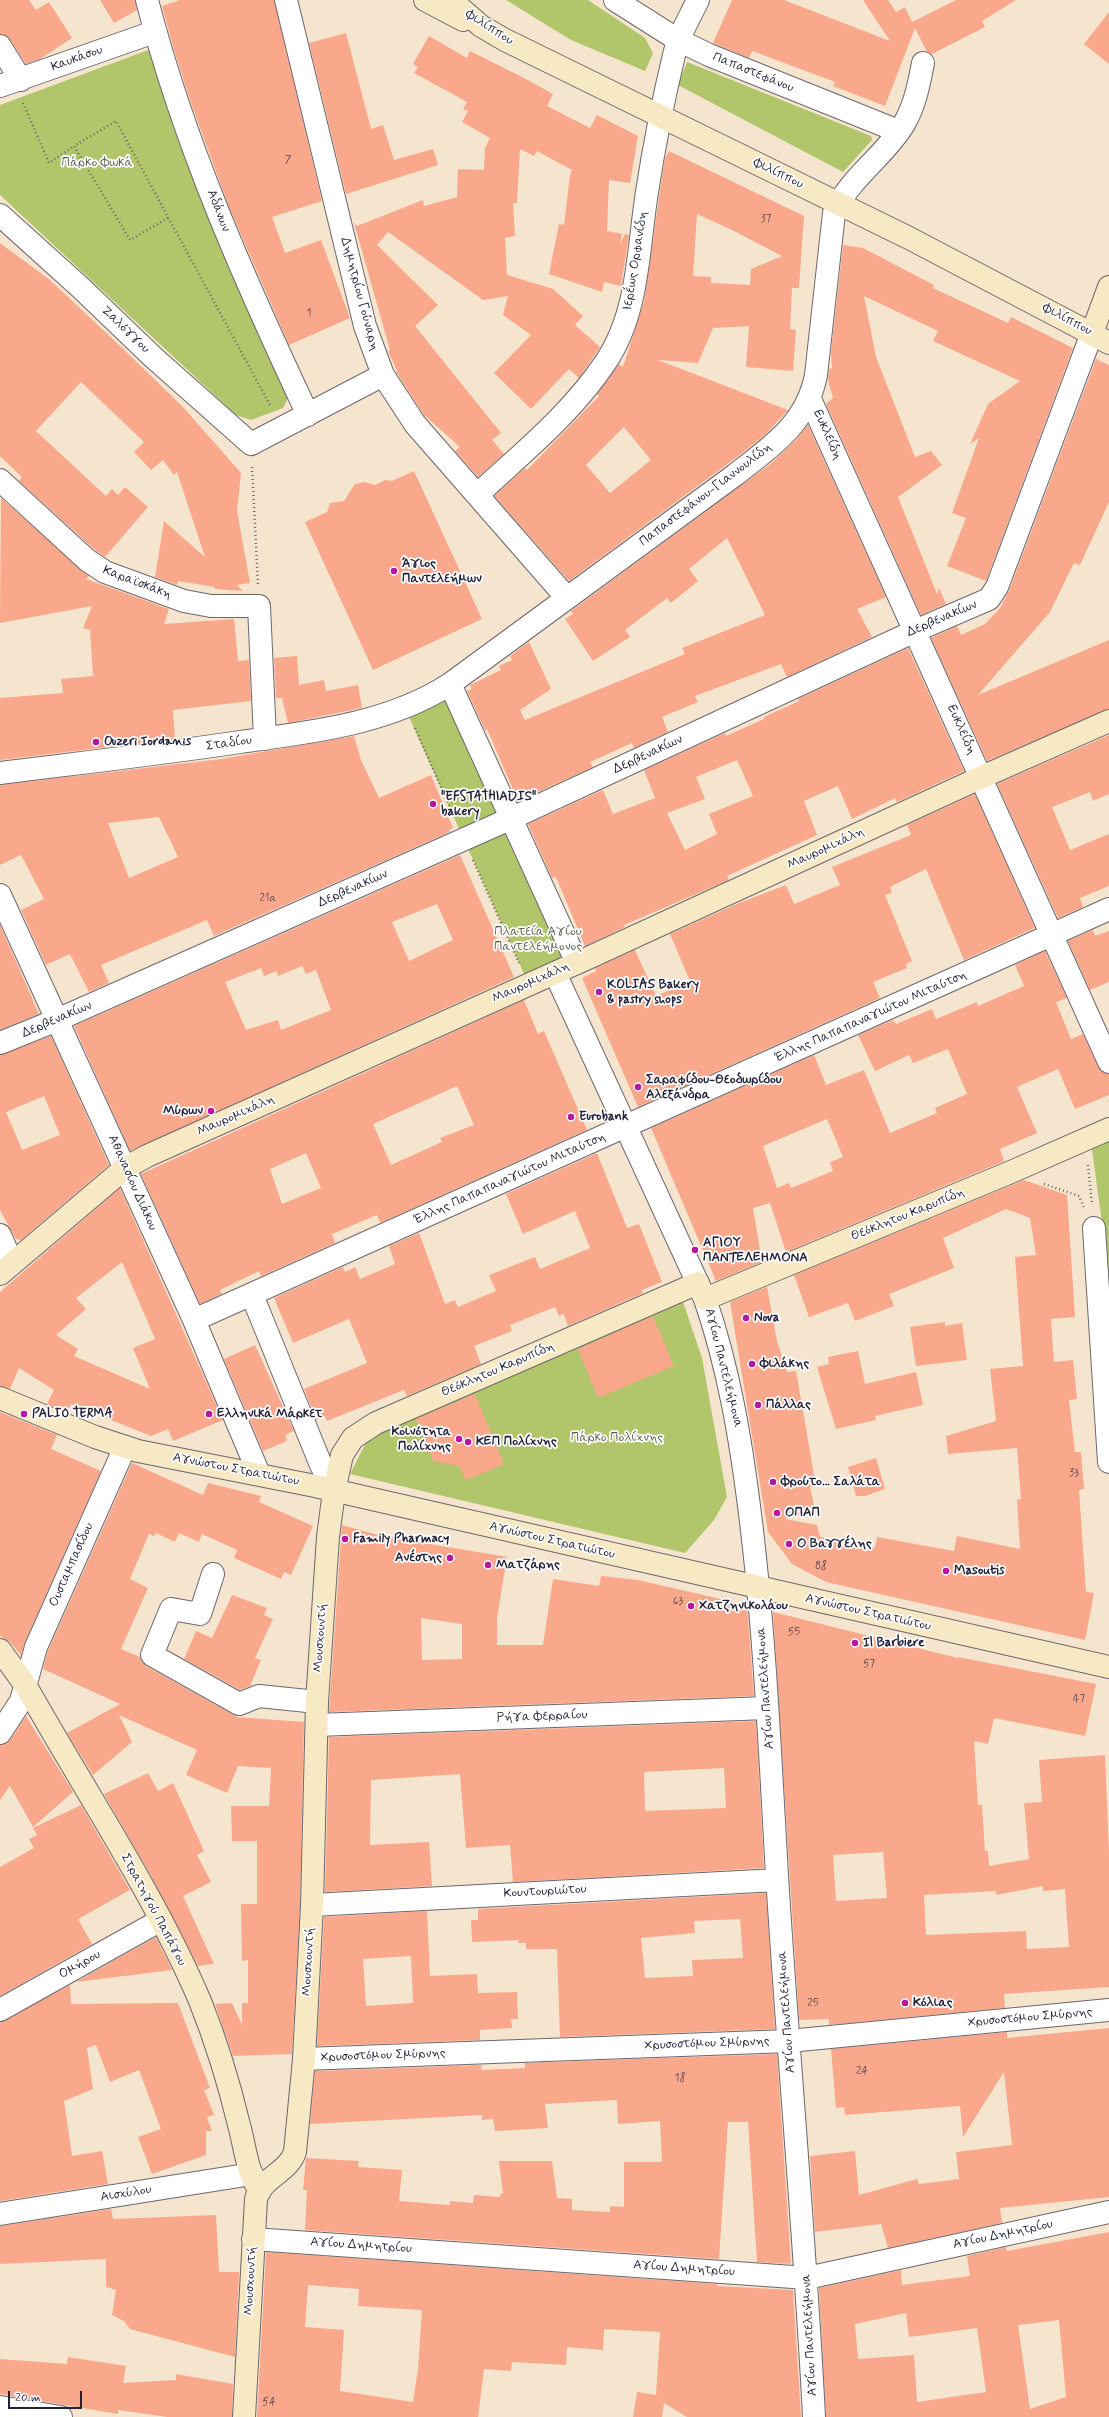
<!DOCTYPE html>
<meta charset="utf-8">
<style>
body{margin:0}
#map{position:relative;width:1109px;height:2417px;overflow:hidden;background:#f6e5ce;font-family:Mynerve,sans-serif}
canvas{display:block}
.scale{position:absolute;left:8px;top:2391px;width:74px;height:18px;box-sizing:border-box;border:2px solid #22223b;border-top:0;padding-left:5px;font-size:12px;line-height:14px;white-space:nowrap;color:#22223b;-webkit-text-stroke:3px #fff;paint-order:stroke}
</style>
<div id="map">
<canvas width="1109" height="2417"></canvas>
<div class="scale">20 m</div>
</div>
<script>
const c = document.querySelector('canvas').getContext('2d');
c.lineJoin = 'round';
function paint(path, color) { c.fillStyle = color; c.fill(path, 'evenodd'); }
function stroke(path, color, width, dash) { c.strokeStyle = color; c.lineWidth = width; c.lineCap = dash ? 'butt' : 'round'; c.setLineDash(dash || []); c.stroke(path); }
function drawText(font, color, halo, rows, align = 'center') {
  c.font = font + ' Mynerve,sans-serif'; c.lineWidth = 3.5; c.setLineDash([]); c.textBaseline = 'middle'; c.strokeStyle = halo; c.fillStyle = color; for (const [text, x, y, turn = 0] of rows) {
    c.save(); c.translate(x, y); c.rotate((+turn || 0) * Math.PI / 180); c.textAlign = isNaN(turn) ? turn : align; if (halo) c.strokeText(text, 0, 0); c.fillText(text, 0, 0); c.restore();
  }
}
const green = new Path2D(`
 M506,0H588L645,38L653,53L645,71L571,40Z
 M151,49L289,396L283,408L251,420L236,415L0,195V105Z
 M687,62L871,136L872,140L843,172L678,85Z
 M450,684L577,963L529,985L405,708Z
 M1109,1132V1323L1103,1230L1091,1142Z
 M683,1302L702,1358L727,1497L714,1520L685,1553L350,1474L368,1439Z`);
const building = new Path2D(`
 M0,0H29L36,10L49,2L72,38L40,59L26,64L10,39L0,34Z
 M100,0H135L137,10L114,23Z
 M180,0H274L322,201L272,217L285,253L321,240L350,318L289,345L229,207L191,103L174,50L162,6Z
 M732,0H784L890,41L863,0H888L896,12L905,7L915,28L885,106L833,86L835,82L752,51L749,58L713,43Z
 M956,0H1016L982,21L985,27L932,54L927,52L912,22Z
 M1109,12V64L1084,44Z
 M346,33L371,129L383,125L394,160L433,149L438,165L346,194L309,43Z
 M429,36L467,58L470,51L524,78L553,94L547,106L590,128L597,115L638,136L630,183L609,180L607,231L622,234L620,244L625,234L629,235L621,286L604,282L602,292L549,274L559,224L564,225L570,175L572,170L537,151L534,156L520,149L517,203H513L515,236L505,238L507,275L553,289L583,316L575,325L600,347L579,378L569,369L531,409L494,373L531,335L503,315L508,296L483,300L388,232L377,245L438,305L415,326L501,433L492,440L504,454L478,477L455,451L460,447L424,415L396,372L397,371L388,351L390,350L354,223L357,226L423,200L424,206L457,197L458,169L484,170L485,148L490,138L462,122L468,111L463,109L467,102L414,73L418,67L413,64Z
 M669,151L804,216L799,288H792L790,329L796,330L793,371L746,367L749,326L713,328L698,363L658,360L788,410L766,434L741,454L569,581L494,496L525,468L527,470L599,396L597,394L619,364L623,367L644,302L662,177L665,158ZM697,214L732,230L782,256L751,269L750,285L711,283V277L693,276ZM624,427L651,460L610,493L586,465Z
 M0,243L50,280L118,344L183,407L241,473L237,511L250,583L237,585L243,591L215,589V587L178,581L177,585L155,577L164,521L205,557L177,472L174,475L163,460L151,470L134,452L144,442L81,382L36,431L106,496L112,489L118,495L125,487L148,507L105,557L95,550L19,481L22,477L0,456Z
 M843,245L863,248L934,285L933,288L1008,323L1011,317L1073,348L986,581L947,566L966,518L952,513L979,438L970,444L988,404L1020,381L933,341L938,331L864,296L876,357L915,457L931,451L942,465L898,497L937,594L939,588L946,604L921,615L826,404L833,398L828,380L829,369L832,368L831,352Z
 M1096,359L1109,365V502L1080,565L1074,563L1050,612L978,695L1109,640V709L987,761L931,638L957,626L961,635L985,624L1000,608L1009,591Z
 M808,425L886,597L857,609L872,637L787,677L781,664L695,696L698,702L662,717L668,732L634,748L632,743L590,762L593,767L518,801L487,729L485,730L467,691L472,689L470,685L501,670L499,666L512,660L510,656L529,642L551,689L520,710L525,720L685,654L682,648L765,615L727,538L689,569L698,581L671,603L667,598L625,630L630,637L593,661L565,619L573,614L571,611L770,464L795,441Z
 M414,471L482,619L373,670L305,522L327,512L330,503L344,501L355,484L364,482L375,485L385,480L392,481Z
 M1,498L89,576L86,579L169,609L164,624L234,619L238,661L249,660L251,701L173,710L175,739L0,760V698L63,693L61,679L93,676L90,630L83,628L92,606L0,623Z
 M908,648L964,771L897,802L895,798L852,819L838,786L804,801L817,835L727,876L729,880L624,925L625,927L585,946L556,877L552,878L528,824L603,790L613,814L655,798L644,770L725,733L726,736L764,719V717L799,701L798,699ZM737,760L753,796L709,814L717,834L685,850L667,813L705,799L696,777Z
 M297,656L299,685L324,680L326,691L358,685L362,708L288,723L282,698H276L274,658Z
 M1109,735V794L1093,801L1090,792L1052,807L1070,850L1109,834V886L1080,898L1083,907L1058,918L997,784Z
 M354,736L361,760L379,798L431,775L453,828L449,830L450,832L214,936L207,920L101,965L109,983L89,992L70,954L46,965L21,910L44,899L21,855L0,865V785L221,759ZM159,817L178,857L129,878L108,823Z
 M975,794L1035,928L964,960L926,869L890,887L892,893L885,895L912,961L906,964L907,968L873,982L880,998L638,1107L582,978L596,971L595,968L635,950L656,996L690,981L670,934L739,903L786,885L794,904L840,885L832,867L911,835L907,825Z
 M460,855L514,977L130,1151L74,1026ZM437,904L453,940L409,961L392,922ZM302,966L306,974L316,970L331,1010L281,1030L278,1020L246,1030L225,982L261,968L264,976L277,971L278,976Z
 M0,925L39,1014L0,1030Z
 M1093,930L1095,936L1109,931V982L1090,990L1068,941Z
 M1045,951L1067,998L1056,1002L1071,1039L1083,1034L1098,1067L1102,1072L1109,1074V1095L1075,1109L1058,1069L1017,1087L1037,1133L1000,1149L1004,1161L786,1252L770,1203L753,1208L762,1262L716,1281L651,1128L814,1055L826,1085L864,1070L890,1133L937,1113L935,1108L967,1094L948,1049L913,1063L909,1055L875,1071L858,1035L893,1020L896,1024L932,1009L936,1019L977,1002L978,1006L1024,986L1015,965ZM827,1119L843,1157L830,1162L833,1171L791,1188L789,1183L777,1188L763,1146Z
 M524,1000L538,1034L544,1031L587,1130L380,1223L377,1215L332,1234L335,1243L261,1276L259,1271L220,1290L222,1294L200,1304L141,1174ZM457,1086L474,1125L440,1138L442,1142L391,1165L373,1124ZM306,1153L321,1188L282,1204L270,1169Z
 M51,1036L109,1165L21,1240L16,1239L0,1210V1055ZM44,1096L60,1135L22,1150L6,1112Z
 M597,1153L627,1228L639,1224L662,1282L642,1290L643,1293L568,1326L564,1314L559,1316L555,1307L510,1325L512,1331L474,1346L481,1364L407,1396L404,1390L327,1421L325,1416L316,1420L304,1389L367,1363L349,1319L293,1343L274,1298L343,1267L345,1272L355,1267L360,1279L395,1264L389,1246L419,1233L445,1304L455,1300L458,1307L496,1291L489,1275L535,1257L540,1269L590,1248L575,1211L523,1234L506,1194Z
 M1024,1180L1067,1195L1075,1317L1051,1319L1054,1362L1073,1360L1077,1399L1069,1400L1075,1452H1081L1084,1489L1079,1490L1086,1592L1094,1593L1085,1640L826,1582L792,1564L768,1532L730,1302L767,1287L777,1341L787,1372L796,1371L816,1486L810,1487L815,1510L785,1519L817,1525L820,1537L875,1548L877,1537L954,1551L957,1536L1020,1549L1017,1500L1021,1499L1017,1448L948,1454L946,1436L996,1421L990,1369L1023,1366L1015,1257L1036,1255L1030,1218L1006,1209L943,1238L954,1268L889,1294L894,1306L855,1321L848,1303L809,1317L794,1275Z
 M120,1188L223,1420L173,1441L168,1429L151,1436L71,1404L67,1412L47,1404L54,1390L19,1368L10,1389L0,1386V1292ZM122,1262L155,1339L133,1348L150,1389L74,1356L78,1349L56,1335L86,1309L76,1298Z
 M653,1316L674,1366L598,1398L578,1349Z
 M945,1322V1326L962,1323L967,1360L916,1366L910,1327Z
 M255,1345L294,1431L285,1435L287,1441L263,1451L224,1359Z
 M858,1351L865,1384L916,1372L923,1405L875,1416L876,1420L836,1429L817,1367L829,1364L828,1357Z
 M475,1394L504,1464L466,1480L459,1466L433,1461L416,1419Z
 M0,1412L57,1435L51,1449L101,1471L25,1642L21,1655L10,1642L0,1636Z
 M876,1458L885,1489L865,1496H856L848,1467Z
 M132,1463L203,1495L208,1483L261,1496L259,1502L313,1526L291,1575L284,1572L281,1579L234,1558L237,1550L202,1534L199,1542L179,1533L175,1542L156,1533L154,1536L149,1534L130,1579L148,1588L121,1649L140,1657L146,1666L237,1717L304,1722L300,1905L292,2054L233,2056L215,2004L232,2003L242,2025V2003H248V1960L242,1961L241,1904H257V1841H232L231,1806H269L271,1768L238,1766L227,1793L186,1775L197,1750L119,1715L132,1742L93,1775L67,1733L120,1704L43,1669L48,1651Z
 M342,1525L382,1536L507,1557L497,1618V1645H543L553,1579L599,1586L601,1576L638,1580L747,1605L754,1696L329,1712ZM421,1618L462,1624V1659L422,1660Z
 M232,1595L267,1608L264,1615L273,1619L255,1658L261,1660L250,1686L240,1690L184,1659L196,1631L212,1638Z
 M773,1612L958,1658V1657L1096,1684L1085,1736L994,1718L988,1744L974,1741L978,1805H982L985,1851H988L989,1866L1029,1859L1024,1803L1042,1802L1039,1760L1105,1755L1109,1851V1987L1004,1994L1005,2008L829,2025V2019L799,2020ZM883,1852L887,1898L836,1901L833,1855ZM1043,1886V1891L1065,1889L1069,1947L1027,1949L1026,1931L926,1935L924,1895L996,1891V1895Z
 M26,1716L73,1792L33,1827L10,1786L0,1800V1745L10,1740Z
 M756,1721L764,1868L513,1882L510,1845L466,1848L460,1774L371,1780L370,1845L429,1842L432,1886L325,1892L329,1737ZM724,1768L726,1808L645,1811L644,1772Z
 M148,1773L158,1791L173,1783L204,1851L197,1855L211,1882L183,1896L214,1964L198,1966L150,1874L104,1794Z
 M81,1805L130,1890L78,1919L92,1944L0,1996V1867L34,1848L29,1839L37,1835L33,1828Z
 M766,1893L775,2029L560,2037L557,1949H526V1943H518L519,1940L472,1942L471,1920H478V1909ZM740,1919L743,1958L692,1960L693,1976L645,1978L641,1938L695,1933L694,1921Z
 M427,1911L430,1976L477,1974L478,1993L517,1992L518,2019H511L512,2028L480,2030V2040L317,2046L324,1917ZM411,1956L413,2003L366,2006L363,1959Z
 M156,1937L172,1970L76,1982L104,1966Z
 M70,1985L71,2004L178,2003L210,2088L204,2090L214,2115L207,2117L212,2131H206V2155L152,2174L138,2137L161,2129L139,2070L110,2082L96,2045L87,2048L93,2089L64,2101L72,2156L102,2151L108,2184L0,2201V2022Z
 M1109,2028V2197L1000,2208L1002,2223L888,2248L881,2224L815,2232L810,2156L855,2151L859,2195L917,2179L919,2184L959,2179L956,2152L1012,2145L1004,2072L963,2137L960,2106L845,2115L844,2107L836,2108L831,2049L1007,2032V2038Z
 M777,2054L791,2264L757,2262L748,2122H728L719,2259L305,2230L307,2190H303L306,2158L359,2161L358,2167L402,2170L399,2201L450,2205V2201L473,2203L474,2195L500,2197V2194H503L499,2161H552L557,2198L572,2199V2210L610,2212V2206L624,2207V2162H662L660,2121L618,2124L617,2100L545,2104L548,2128L495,2131L493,2119L482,2120V2115L310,2124L315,2071L481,2065L482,2070L525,2068V2063Z
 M111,2209L113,2219L216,2215L219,2272H239L235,2357L130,2329L124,2321L112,2315L116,2290L106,2287V2259L0,2264V2226Z
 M1109,2232V2417H826L819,2288L901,2270L902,2285L970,2276L967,2256L1006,2247L1007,2251ZM906,2313L909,2337L977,2328L986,2392L917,2402L914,2355L858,2359L855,2324ZM1059,2320L1066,2397L1030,2409L1018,2325Z
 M266,2252L717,2284V2286L793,2290L801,2417H687L664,2403L662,2417H633L637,2392L656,2395L660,2332L604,2329L603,2350L567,2347L566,2365L512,2362L511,2371L484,2369L478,2417H257ZM308,2285L359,2289L358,2306L422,2310L418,2369L413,2402L340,2391L344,2330L305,2327Z
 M68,2357L126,2366L123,2383L176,2380V2374L233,2384L232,2417H167L118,2410V2414L0,2394V2359L67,2364Z`);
const path = new Path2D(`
 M23,103L49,163L74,146
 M168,218L130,240L74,146L116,121L271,407
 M252,467L258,584
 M415,728L455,819
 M473,860L519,963
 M1088,1165L1092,1205
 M1044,1184L1079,1196L1084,1208`);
const street = new Path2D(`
 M147,0C184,144 245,281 308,415
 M286,0L365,326L383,375L415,424L567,598
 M615,0L678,40L709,55L898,131
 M0,46L21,80
 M0,86L154,32
 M0,215L81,288L154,358L251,444L383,375
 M810,399L1109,1062
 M0,480L87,560L105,572L184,601L211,606H259L265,739
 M477,495C521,454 571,414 605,363C639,314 638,248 647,192C654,146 663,101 674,55L678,40L698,0
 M450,684L577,963
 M0,773C80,763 160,754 240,742C312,732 388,724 450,684L735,475C772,446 807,423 816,375L834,213C849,178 885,156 904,124C915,105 919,84 923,63
 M0,895L194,1320L259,1474
 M555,973L705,1299C729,1369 741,1441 750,1514C765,1634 770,1755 777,1875C788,2056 805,2236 814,2417
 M0,1043L57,1020L512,818L915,631L989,599L997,587L1092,333
 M1094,1228L1109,1462
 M0,1235L12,1263
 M252,1295L321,1465L334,1491
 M194,1320L1109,909
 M213,1574L200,1614L171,1609L152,1655L239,1704L259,1696L317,1702
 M317,1725L767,1708
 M0,1733L21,1701L36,1647L125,1447
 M312,1905L777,1880
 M0,2010L161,1920
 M304,2059L789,2041L1109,2010
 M0,2214L252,2174
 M253,2239L807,2278L1109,2212
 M0,2407L61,2417`);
const secondary = new Path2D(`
 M425,0L463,20
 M451,0L481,26L505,40L909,238L1109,343
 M1092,333L1109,287
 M0,1274L125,1168L147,1156L588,958L982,777L1109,721
 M705,1299L1011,1172L1109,1129
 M0,1398L95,1437L138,1451L315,1486L1109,1667
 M0,1650L26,1686C84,1790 153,1891 200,2001C216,2041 229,2083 239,2125C245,2146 247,2173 260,2191
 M244,2417L256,2199C262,2177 288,2173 295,2152L304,2059L312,1905L317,1702L328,1537L334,1491L342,1455L353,1438L376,1423L698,1283`);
const markers = [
 [394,571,4,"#b5179e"],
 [96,742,4,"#b5179e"],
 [433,804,4,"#b5179e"],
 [599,992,4,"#b5179e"],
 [638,1087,4,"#b5179e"],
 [211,1111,4,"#b5179e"],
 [571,1117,4,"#b5179e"],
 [695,1250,4,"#b5179e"],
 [746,1318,4,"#b5179e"],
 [752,1364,4,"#b5179e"],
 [758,1405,4,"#b5179e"],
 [24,1414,4,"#b5179e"],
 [209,1414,4,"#b5179e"],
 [459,1439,4,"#b5179e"],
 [468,1442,4,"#b5179e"],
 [773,1482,4,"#b5179e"],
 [777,1513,4,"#b5179e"],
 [345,1539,4,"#b5179e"],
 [789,1544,4,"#b5179e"],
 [450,1558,4,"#b5179e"],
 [488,1565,4,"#b5179e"],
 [946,1571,4,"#b5179e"],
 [691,1606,4,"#b5179e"],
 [855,1643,4,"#b5179e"],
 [905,2003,4,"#b5179e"]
];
const numberNames = [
 ["7",288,161],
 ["37",766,220],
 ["1",309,314],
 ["21α",268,899],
 ["33",1074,1474],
 ["88",821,1567],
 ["63",678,1602],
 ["55",794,1633],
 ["57",869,1665],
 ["47",1079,1700],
 ["25",813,2004],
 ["24",862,2072],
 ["18",680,2079],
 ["54",269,2403]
];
const streetNames = [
 ["Φιλίππου",489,28,33],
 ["Καυκάσου",77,59,-20],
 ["Παπαστεφάνου",753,73,22],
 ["Φιλίππου",778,174,26],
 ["Αδάνων",218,211,69],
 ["Ιερέως Ορφανίδη",636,261,-81],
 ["Δημητρίου Γούναρη",359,294,75],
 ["Φιλίππου",1067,320,28],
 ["Ζαλόγγου",125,330,44],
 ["Ευκλείδη",827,435,66],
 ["Παπαστεφάνου-Γιαννουλίδη",706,495,-37],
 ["Καραϊσκάκη",137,583,21],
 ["Δερβενακίων",942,619,-23],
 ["Ευκλείδη",961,730,66],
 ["Σταδίου",229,744,-8],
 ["Δερβενακίων",648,755,-25],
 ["Μαυρομιχάλη",826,849,-25],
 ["Δερβενακίων",353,889,-24],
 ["Μαυρομιχάλη",531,983,-24],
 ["Έλλης Παπαπαναγιώτου Μιταύτση",871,1017,-24],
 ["Δερβενακίων",57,1020,-23],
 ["Μαυρομιχάλη",236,1116,-24],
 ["Έλλης Παπαπαναγιώτου Μιταύτση",510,1179,-24],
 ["Αθανασίου Διάκου",132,1183,66],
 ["Θεόκλητου Καρυπίδη",908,1215,-22],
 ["Αγίου Παντελεήμονα",723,1368,76],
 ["Θεόκλητου Καρυπίδη",498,1370,-23],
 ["Αγνώστου Στρατιώτου",236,1470,11],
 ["Αγνώστου Στρατιώτου",552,1541,13],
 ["Ουσταμπασίδου",72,1565,-66],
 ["Αγνώστου Στρατιώτου",868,1613,13],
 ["Μουσχουντή",321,1638,-86],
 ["Αγίου Παντελεήμονα",766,1688,-94],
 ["Ρήγα Φερραίου",542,1717,-2],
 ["Κουντουριώτου",545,1892,-3],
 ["Στρατηγού Παπάγου",153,1910,62],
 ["Μουσχουντή",309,1962,-87],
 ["Ομήρου",80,1965,-29],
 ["Αγίου Παντελεήμονα",787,2012,-94],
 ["Χρυσοστόμου Σμύρνης",1030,2018,-5],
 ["Χρυσοστόμου Σμύρνης",707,2044,-2],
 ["Χρυσοστόμου Σμύρνης",383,2056,-2],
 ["Αισχύλου",126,2194,-9],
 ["Αγίου Δημητρίου",1003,2235,-12],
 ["Αγίου Δημητρίου",361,2246,4],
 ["Αγίου Δημητρίου",684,2269,4],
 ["Μουσχουντή",251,2281,-87],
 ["Αγίου Παντελεήμονα",810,2335,-93]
];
const parkNames = [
 ["Πάρκο Φωκά",97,163],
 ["Πλατεία Αγίου",538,932],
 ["Παντελεήμονος",538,947],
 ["Πάρκο Πολίχνης",617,1438]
];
const poiNames = [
 ["Άγιος",402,564],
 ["Παντελεήμων",402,579],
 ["Ouzeri Iordanis",104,742],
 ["\"EFSTATHIADIS\"",441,797],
 ["bakery",441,812],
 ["KOLIAS Bakery",607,985],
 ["& pastry shops",607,1000],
 ["Σαραφίδου-Θεοδωρίδου",646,1080],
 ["Αλεξάνδρα",646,1095],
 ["Μύρων",203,1111,"right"],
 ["Eurobank",579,1117],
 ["ΑΓΙΟΥ",703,1243],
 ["ΠΑΝΤΕΛΕΗΜΟΝΑ",703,1258],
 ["Nova",754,1318],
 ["Φιλάκης",760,1364],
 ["Πάλλας",766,1405],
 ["PALIO TERMA",32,1414],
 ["Ελληνικά Μάρκετ",217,1414],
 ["Κοινότητα",451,1432,"right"],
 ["Πολίχνης",451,1447,"right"],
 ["ΚΕΠ Πολίχνης",476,1442],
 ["Φρούτο... Σαλάτα",781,1482],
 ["ΟΠΑΠ",785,1513],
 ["Family Pharmacy",353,1539],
 ["Ο Βαγγέλης",797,1544],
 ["Ανέστης",442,1558,"right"],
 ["Ματζάρης",496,1565],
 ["Masoutis",954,1571],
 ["Χατζηνικολάου",699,1606],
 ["Il Barbiere",863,1643],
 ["Κόλιας",913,2003]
];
paint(green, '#b1c56a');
paint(building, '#f9a88c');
stroke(street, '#6c666e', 24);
stroke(secondary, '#6c666e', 24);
stroke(path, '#6c666e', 2.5, [1, 3]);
stroke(street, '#fff', 22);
stroke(secondary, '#f6e9c3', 22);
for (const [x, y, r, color] of markers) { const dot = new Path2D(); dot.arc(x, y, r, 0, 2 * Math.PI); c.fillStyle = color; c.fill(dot); stroke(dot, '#fff', 1.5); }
drawText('11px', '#58444f', null, numberNames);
drawText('13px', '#22223b', '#fff', streetNames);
drawText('13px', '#545b4b', '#fff', parkNames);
drawText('bold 13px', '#22223b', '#fff', poiNames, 'left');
</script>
